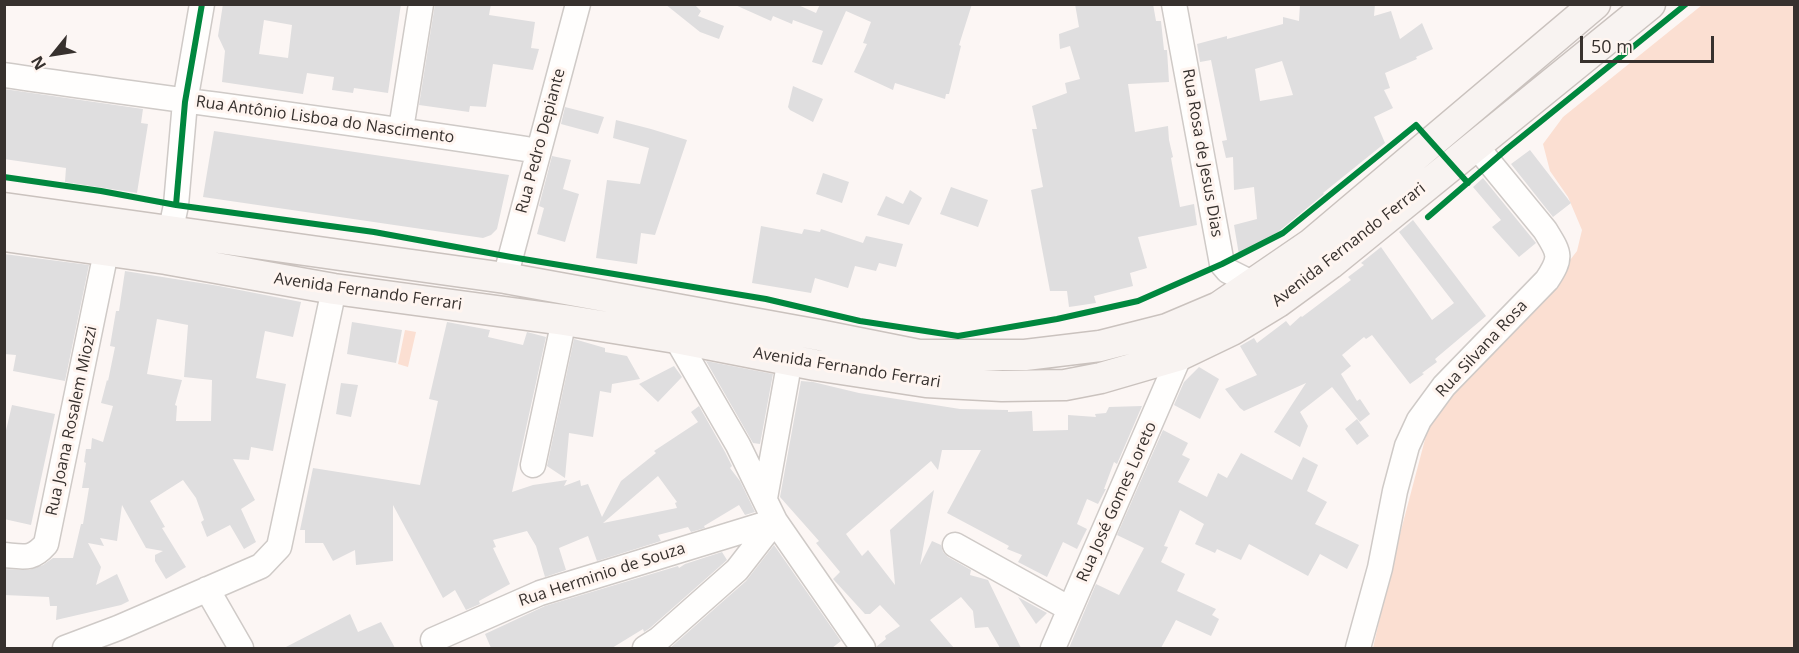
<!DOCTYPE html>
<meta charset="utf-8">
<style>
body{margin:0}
#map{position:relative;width:1799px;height:653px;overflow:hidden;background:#fcf6f4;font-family:"Open Sans",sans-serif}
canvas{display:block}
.frame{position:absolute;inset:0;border:6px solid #37312e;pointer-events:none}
.north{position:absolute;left:24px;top:24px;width:60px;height:60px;-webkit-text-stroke:4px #fff5f0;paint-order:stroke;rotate:240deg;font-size:16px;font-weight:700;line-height:24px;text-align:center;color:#37312e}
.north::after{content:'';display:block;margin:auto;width:21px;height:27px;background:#37312e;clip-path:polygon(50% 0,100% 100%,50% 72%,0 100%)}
.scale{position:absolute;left:1580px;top:36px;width:134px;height:27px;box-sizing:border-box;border:3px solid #37312e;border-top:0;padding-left:8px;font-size:18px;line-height:21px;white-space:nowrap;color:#37312e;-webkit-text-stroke:4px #fff5f0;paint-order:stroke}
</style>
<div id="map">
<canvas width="1799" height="653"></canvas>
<div class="frame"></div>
<div class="north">N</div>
<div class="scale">50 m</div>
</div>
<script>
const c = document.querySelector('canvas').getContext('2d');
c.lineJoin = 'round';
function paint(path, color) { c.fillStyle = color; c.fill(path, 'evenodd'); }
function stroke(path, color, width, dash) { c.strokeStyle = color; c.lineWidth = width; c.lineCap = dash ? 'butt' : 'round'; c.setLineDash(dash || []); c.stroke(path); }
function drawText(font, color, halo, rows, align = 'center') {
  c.font = font + ' "Open Sans",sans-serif'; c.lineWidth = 6; c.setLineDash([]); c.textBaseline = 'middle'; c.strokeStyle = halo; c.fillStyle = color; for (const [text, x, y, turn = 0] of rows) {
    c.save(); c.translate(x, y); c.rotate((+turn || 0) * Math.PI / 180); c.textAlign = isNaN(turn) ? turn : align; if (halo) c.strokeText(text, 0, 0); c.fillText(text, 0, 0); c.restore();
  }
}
const green = new Path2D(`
 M1702,5H1794V648H1373L1390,572L1428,428L1438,404L1530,312L1577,251L1582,230L1568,197L1550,171L1543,144L1563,117Z
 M405,330L416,332L408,367L398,364Z`);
const building = new Path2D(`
 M223,4H401L388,93L354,88L353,93L332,90L334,77L307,73L303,94L222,82L225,51L218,36ZM264,20L292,25L288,58L259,54Z
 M435,4H491L489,15L535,22L531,48L539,49L533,70L493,64L486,107L470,106L469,112L419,105Z
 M665,4H694L701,11L698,16L724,26L719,39L700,32Z
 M733,4H796L816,13L820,4H972L959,45L961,46L949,94H946L945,99L895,83L893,90L854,72L867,44L863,43L871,22L846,11L822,65L812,62L823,31L793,20L792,24L773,16L771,21Z
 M1075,4H1153L1156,21H1161L1164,50H1167L1169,82L1128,84L1135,132L1168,126L1169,140L1173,157L1171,158L1180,207L1194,204L1197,225L1138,237L1147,268L1130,273L1133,286L1094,296L1096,303L1069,307L1067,291H1050L1031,190L1043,187L1032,129H1037L1032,106L1067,93L1065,83L1080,79L1070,46L1060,49L1059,34L1079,27Z
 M1300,4H1375L1374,16L1391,11L1400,39L1422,23L1433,49L1416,57L1417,59L1385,73L1390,88L1384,90L1393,108L1374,117L1385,143L1323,193L1324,194L1278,232L1239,255L1234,225L1257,219L1254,187L1234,190L1233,157L1226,158L1222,141L1227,140L1211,60L1200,62L1197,44L1227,36V39L1283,24V17L1299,21ZM1282,61L1293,95L1260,101L1255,69Z
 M793,86L823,99L813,122L790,110L788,107Z
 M4,89L143,109L141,123L148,124L137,193L65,182L66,168L4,159Z
 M565,107L604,117L598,134L561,124Z
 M616,120L651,129L687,140L655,235L641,233L637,264L596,258L607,180L640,184L649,148L613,138Z
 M214,131L509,175L497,229L491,235L483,238L203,197Z
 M1530,150L1571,203L1553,217L1511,164Z
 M552,156L571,160L563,189L579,194L565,242L537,234L544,208L539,206Z
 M823,173L849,182L842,203L816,194Z
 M1483,178L1536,243L1519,257L1492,227L1501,220L1473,187Z
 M951,187L988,200L978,227L940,214Z
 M910,190L922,198L909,225L877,215L886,196L903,204Z
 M1413,220L1486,316L1435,359L1437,362L1422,373L1424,374L1410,384L1372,335L1366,339L1364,337L1342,355L1351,366L1341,374L1357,401L1360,399L1370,414L1360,422L1332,387L1300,412L1308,426L1300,447L1274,432L1306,383L1244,411L1240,408L1225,389L1257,375L1240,346L1254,338L1257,343L1286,321L1290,326L1301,316L1302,317L1351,280L1348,277L1364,265L1361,263L1381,247L1432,320L1454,303L1399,232Z
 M761,226L802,234L804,229L820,232L821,229L863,243L866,236L903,244L896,267L879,263L876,271L855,266L848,288L815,278L811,293L752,283Z
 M4,254L89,265L65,381L13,371L16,355L4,354Z
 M125,271L219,286L301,302L293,337L265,331L256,378L286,384L273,451L251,447L249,460L233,459L255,500L241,509L256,542L244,549L230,525L207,537L201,522L204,520L196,498L183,480L150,501L165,527L162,528L186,567L166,579L155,561V555L163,551L146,548L122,505L117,541L100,538L104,546L88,543L101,567L96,585L117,574L129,601L121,605L56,620L57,606H50L49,597L4,595V569L29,570L43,565L53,558H73L81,524H83L89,488H82L86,463L84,462L86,449H91L92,438L103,442L113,406L101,403L107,380L108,381L115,347L110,346L116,311H119ZM157,319L188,325L184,377L212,380L211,421H176L177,406L175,405L182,380L147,374Z
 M352,322L402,330L396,363L347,354Z
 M447,322L490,330L488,337L523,345L527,332L546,337L512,492L533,485L567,480L564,486L580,480L581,486L588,484L602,517L621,481L656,453L654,451L698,422L691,412L699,406L725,452L732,466L730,468L740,481L755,512L745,515L739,505L704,526L705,528L691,532L688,527L658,535L661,541L597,561L588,536L559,548L566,570L545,577L536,546L527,531L493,540L496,547L493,548L510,584L479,601L480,604L466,610L455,590L443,598L393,505V561L356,565L355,550L333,561L323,543H305V530H300L313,468L420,485L438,401L429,399ZM658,476L677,502L675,503L677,508L603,523Z
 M574,339L605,348V352L627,356L640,379L612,384L611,393L600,391L593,437L569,433L565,478L547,466Z
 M706,361L773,374L760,444L753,443Z
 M674,366L682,377L658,402L639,384Z
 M1199,367L1219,379L1200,419L1174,405L1184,382Z
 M801,381L813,382L859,393L960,409L1008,410V412L1032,411L1033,431L1068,430V415L1096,417L1095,414L1106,413L1109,407L1142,406L1117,464L1114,462L1104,489H1106L1098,504L1087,499L1077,524L1087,529L1077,549L1063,542L1047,577L1018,562L1022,555L1007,549L1009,546L947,513L981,450H942L938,470L931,461L846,534L862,556L868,550L895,585L890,530L934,490L920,565L932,541L941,545L943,552L948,557L971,570L970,575L988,580L1021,648H1000L988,627L975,628L973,611L961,597L930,620L954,648H877V646L886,639L885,636L900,626L880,605L870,614H865L833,579L840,572L816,543L819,541L780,497Z
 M341,383L358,385L351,417L336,414Z
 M12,405L55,414L31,525L4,519V439Z
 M1357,419L1369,436L1357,445L1345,429Z
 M1163,430L1188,443L1182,455L1190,459L1178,482L1207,497L1218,473L1227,478L1241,453L1292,480L1303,457L1318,465L1307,491L1327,502L1315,524L1359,545L1347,569L1320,554L1308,576L1249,544L1241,560L1217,549L1215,553L1195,544L1204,524L1180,510L1164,546L1168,547L1161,562L1185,574L1177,591L1216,609L1212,615L1219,619L1211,636L1176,620L1161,648H1069L1096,584L1119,595L1144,548L1117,535Z
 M774,545L841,641L832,648H670L746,581Z
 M722,552L727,560L650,628L644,632L643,629L612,648H491L485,634L545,606L678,566L679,568L685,564Z
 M1018,597L1047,613L1036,624Z
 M350,614L358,632L381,622L395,648H284Z`);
const minor = new Path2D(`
 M1174,4L1222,264L1228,271L1254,284
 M4,75C182,101 361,123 538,151
 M401,129L421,4
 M167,248L176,205L185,102L202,4
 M505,278L578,4
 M676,338L738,445L775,521L863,648
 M533,465L564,320
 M765,498L787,376L791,344
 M955,545L1070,609
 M4,555C25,557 32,560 46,544L106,252
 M207,589L241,648
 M433,640L540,593L775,521
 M65,648L118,628L261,566L279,547L334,289
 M645,648L659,639L737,570L775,521
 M1053,648L1180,355
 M1358,648L1380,568L1395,491L1407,446L1419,420L1444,386L1547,280C1563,256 1559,253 1545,230L1476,146`);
const major = new Path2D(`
 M4,208L505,278L819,335L919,355H1025L1100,346L1167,329L1219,307L1311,244L1595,4
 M4,236L166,259L334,289L564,320L676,338L815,365L926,382L1002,386L1065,385L1101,378L1180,355L1232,330L1278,302L1330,264L1650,4`);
const cycleway = new Path2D(`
 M4,177L101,191L176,205L374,232L511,257L766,299L860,321L958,336L1057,319L1138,301L1222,264L1283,233L1416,125L1468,183
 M176,205L185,102L202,4
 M1428,217L1508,148L1686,4`);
const streetNames = [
 ["Rua Antônio Lisboa do Nascimento",325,120,8],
 ["Rua Pedro Depiante",541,141,-75],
 ["Rua Rosa de Jesus Dias",1202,153,80],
 ["Avenida Fernando Ferrari",1349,245,-38],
 ["Avenida Fernando Ferrari",368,292,8],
 ["Rua Silvana Rosa",1482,349,-47],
 ["Avenida Fernando Ferrari",847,368,9],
 ["Rua Joana Rosalem Miozzi",72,421,-78],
 ["Rua José Gomes Loreto",1117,502,-66],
 ["Rua Herminio de Souza",602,575,-18]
];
paint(green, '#fbdfd2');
paint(building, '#dfdedf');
stroke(minor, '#cfcac7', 27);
stroke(major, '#cac2be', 33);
stroke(minor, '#fffefd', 24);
stroke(major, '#f8f3f1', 30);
stroke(cycleway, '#00873e', 6);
drawText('16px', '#37312e', '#fff5f0', streetNames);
</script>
